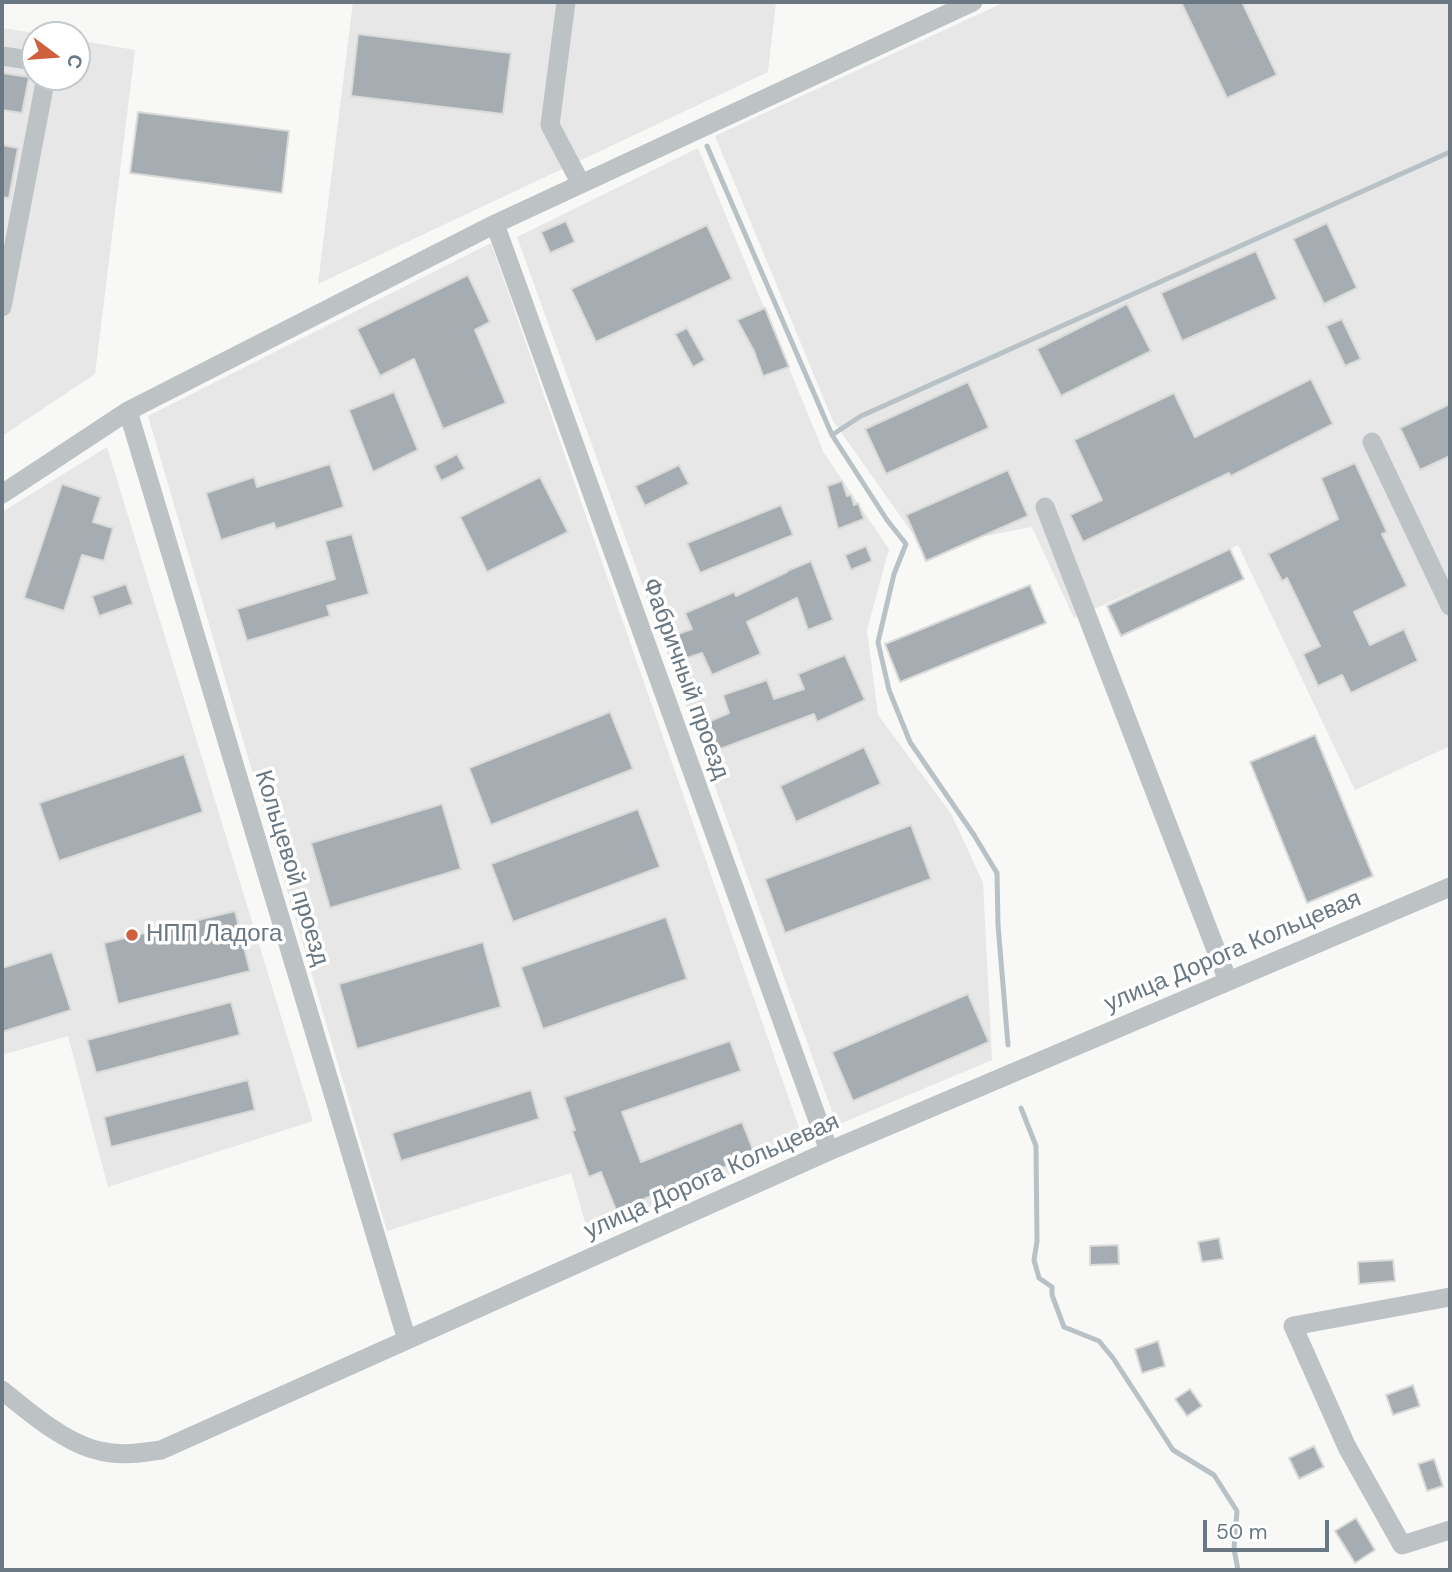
<!DOCTYPE html>
<meta charset="utf-8">
<style>
body{margin:0}
#map{position:relative;width:1452px;height:1572px;overflow:hidden;background:#f8f8f6;font-family:"DM Sans",sans-serif}
canvas{display:block}
.frame{position:absolute;inset:0;border:4px solid #6a7883;pointer-events:none}
.north{position:absolute;left:21px;top:21px;width:70px;height:70px;box-sizing:border-box;background:#fff;border:2px solid #c3c9cd;border-radius:50%;rotate:106deg;font-size:19px;font-weight:700;line-height:28px;text-align:center;color:#6a7883}
.north::after{content:'';display:block;margin:auto;width:24px;height:32px;background:#d05f3e;clip-path:polygon(50% 0,100% 100%,50% 72%,0 100%)}
.scale{position:absolute;left:1203px;top:1520px;width:126px;height:32px;box-sizing:border-box;border:4px solid #6a7883;border-top:0;padding-left:9px;font-size:21px;line-height:24px;white-space:nowrap;color:#6a7883;-webkit-text-stroke:5px #fff;paint-order:stroke}
</style>
<div id="map">
<canvas width="1452" height="1572"></canvas>
<div class="frame"></div>
<div class="north">С</div>
<div class="scale">50 m</div>
</div>
<script>
const c = document.querySelector('canvas').getContext('2d');
c.lineJoin = 'round';
function paint(path, color) { c.fillStyle = color; c.fill(path, 'evenodd'); }
function stroke(path, color, width, dash) { c.strokeStyle = color; c.lineWidth = width; c.lineCap = dash ? 'butt' : 'round'; c.setLineDash(dash || []); c.stroke(path); }
function drawText(font, color, halo, rows, align = 'center') {
  c.font = font + ' "DM Sans",sans-serif'; c.lineWidth = 7; c.setLineDash([]); c.textBaseline = 'middle'; c.strokeStyle = halo; c.fillStyle = color; for (const [text, x, y, turn = 0] of rows) {
    c.save(); c.translate(x, y); c.rotate((+turn || 0) * Math.PI / 180); c.textAlign = isNaN(turn) ? turn : align; if (halo) c.strokeText(text, 0, 0); c.fillText(text, 0, 0); c.restore();
  }
}
const built = new Path2D(`
 M353,2H776L768,72L318,284Z
 M1005,2H1450V746L1355,790L1238,545L1074,618L1032,527L923,548L833,421L715,136Z
 M2,28L46,35H35V77H77V40L135,50L95,374L2,436Z
 M698,148L824,453L889,549L867,630L878,715L952,815L983,883L992,1060L837,1125L517,237Z
 M491,243L804,1142L589,1236L571,1173L387,1231L148,416Z
 M107,447L313,1121L108,1187L68,1036L2,1055V512Z`);
const stream = new Path2D(`
 M707,146L832,435L861,416L1450,152
 M832,435L887,520L906,544L894,574L878,642L889,690L910,742L974,835L997,873L998,925L1008,1045
 M1021,1108L1036,1146L1037,1241L1034,1260L1039,1278L1052,1287V1295L1064,1327L1099,1341L1113,1358L1173,1450L1214,1475L1237,1511L1234,1549L1238,1570`);
const building = new Path2D(`
 M1181,2H1242L1277,75L1227,98Z
 M358,34L511,53L503,114L351,96Z
 M2,73L29,77L22,113L2,110Z
 M138,112L289,131L282,193L130,173Z
 M2,145L18,148L9,198L2,197Z
 M566,221L575,242L550,253L541,232Z
 M1327,223L1357,288L1324,304L1293,239Z
 M707,225L732,279L596,342L571,289Z
 M1256,251L1277,299L1182,341L1161,293Z
 M468,275L490,322L475,330L506,403L443,429L414,359L380,376L357,329Z
 M1127,304L1151,351L1061,396L1037,349Z
 M765,308L789,367L763,376L754,351L737,320Z
 M1342,319L1361,359L1345,366L1326,326Z
 M687,328L705,360L693,367L675,334Z
 M1311,379L1333,424L1231,476L1229,473L1083,542L1070,515L1102,500L1074,440L1174,393L1195,437Z
 M968,382L989,428L886,474L865,429Z
 M394,392L418,450L373,472L349,410Z
 M1450,404V456L1420,470L1400,428Z
 M457,454L465,469L441,481L434,466Z
 M1355,463L1387,532L1382,534L1407,586L1354,612L1370,645L1404,629L1418,661L1351,693L1342,675L1318,686L1303,654L1320,646L1287,578L1282,581L1268,554L1338,519L1321,478Z
 M330,464L344,507L276,529L274,523L221,540L206,493L254,477L257,487Z
 M679,465L689,484L645,506L635,486Z
 M1008,470L1028,516L926,561L906,515Z
 M540,477L568,532L487,572L460,517Z
 M842,481L847,496L851,495L854,505L858,503L864,519L838,529L827,486Z
 M62,484L101,497L93,522L113,528L104,561L82,555L64,611L24,598Z
 M781,505L793,535L700,573L687,543Z
 M352,534L369,594L327,606L330,616L247,641L237,609L335,579L325,541Z
 M866,546L872,561L851,570L845,555Z
 M1230,549L1244,579L1121,636L1107,606Z
 M811,561L833,620L808,630L797,598L747,622L761,654L712,675L702,653L687,658L678,634L692,629L685,613L734,592L736,596L787,572V571Z
 M126,584L133,604L99,616L92,596Z
 M1030,585L1046,623L900,682L885,644Z
 M845,655L865,700L817,722L814,714L712,752L701,725L729,713L723,695L767,680L774,699L804,689L798,674Z
 M610,712L633,769L491,825L469,768Z
 M1315,735L1373,876L1307,903L1250,762Z
 M864,747L881,784L796,822L780,786Z
 M184,754L203,812L59,861L39,803Z
 M442,804L461,869L330,908L311,843Z
 M638,809L660,867L513,922L491,864Z
 M911,825L931,879L785,933L765,879Z
 M235,911L250,971L118,1004L104,943Z
 M666,917L687,979L543,1029L521,967Z
 M483,942L501,1007L357,1049L339,984Z
 M52,952L71,1010L2,1032V968Z
 M968,994L989,1042L853,1101L832,1052Z
 M231,1002L240,1035L96,1073L87,1040Z
 M730,1041L741,1071L622,1112L641,1162L742,1122L755,1155L616,1210L601,1172L589,1177L572,1131L575,1130L564,1097Z
 M248,1080L255,1110L111,1147L104,1117Z
 M531,1090L539,1119L401,1161L392,1133Z
 M1219,1238L1223,1259L1202,1262L1198,1242Z
 M1118,1245L1119,1264L1090,1265V1246Z
 M1393,1260L1395,1281L1359,1284L1358,1262Z
 M1158,1341L1165,1366L1142,1373L1135,1349Z
 M1413,1385L1420,1406L1393,1415L1386,1395Z
 M1190,1389L1202,1406L1187,1416L1175,1399Z
 M1314,1446L1324,1467L1299,1479L1289,1458Z
 M1434,1459L1443,1486L1427,1491L1418,1464Z
 M1356,1518L1375,1550L1355,1563L1335,1531Z`);
const minor = new Path2D(`
 M566,2L550,125L581,184
 M2,56L35,61
 M495,224L829,1151
 M2,307L46,77
 M128,411L407,1340
 M1372,442L1450,606
 M2,494L128,411L495,224L973,2
 M1045,507L1228,981
 M1450,1297L1293,1326L1347,1447L1402,1545L1450,1530
 M2,1390C29,1412 66,1444 100,1451C120,1456 141,1453 161,1450L829,1151L1450,887`);
const markers = [
 [132,935,7,"#d05f3e"]
];
const streetNames = [
 ["Фабричный проезд",685,679,70],
 ["Кольцевой проезд",291,868,73],
 ["улица Дорога Кольцевая",1233,952,-23],
 ["улица Дорога Кольцевая",712,1177,-24]
];
const poiNames = [
 ["НПП Ладога",146,935]
];
paint(built, '#e6e7e6');
stroke(stream, '#b8c2c6', 5);
paint(building, '#a5adb2');
stroke(building, '#dadad8', 2);
stroke(minor, '#bdc2c5', 19);
for (const [x, y, r, color] of markers) { const dot = new Path2D(); dot.arc(x, y, r, 0, 2 * Math.PI); c.fillStyle = color; c.fill(dot); stroke(dot, '#fff', 2.5); }
drawText('24px', '#6a7883', '#fff', streetNames);
drawText('24px', '#6a7883', '#fff', poiNames, 'left');
</script>
